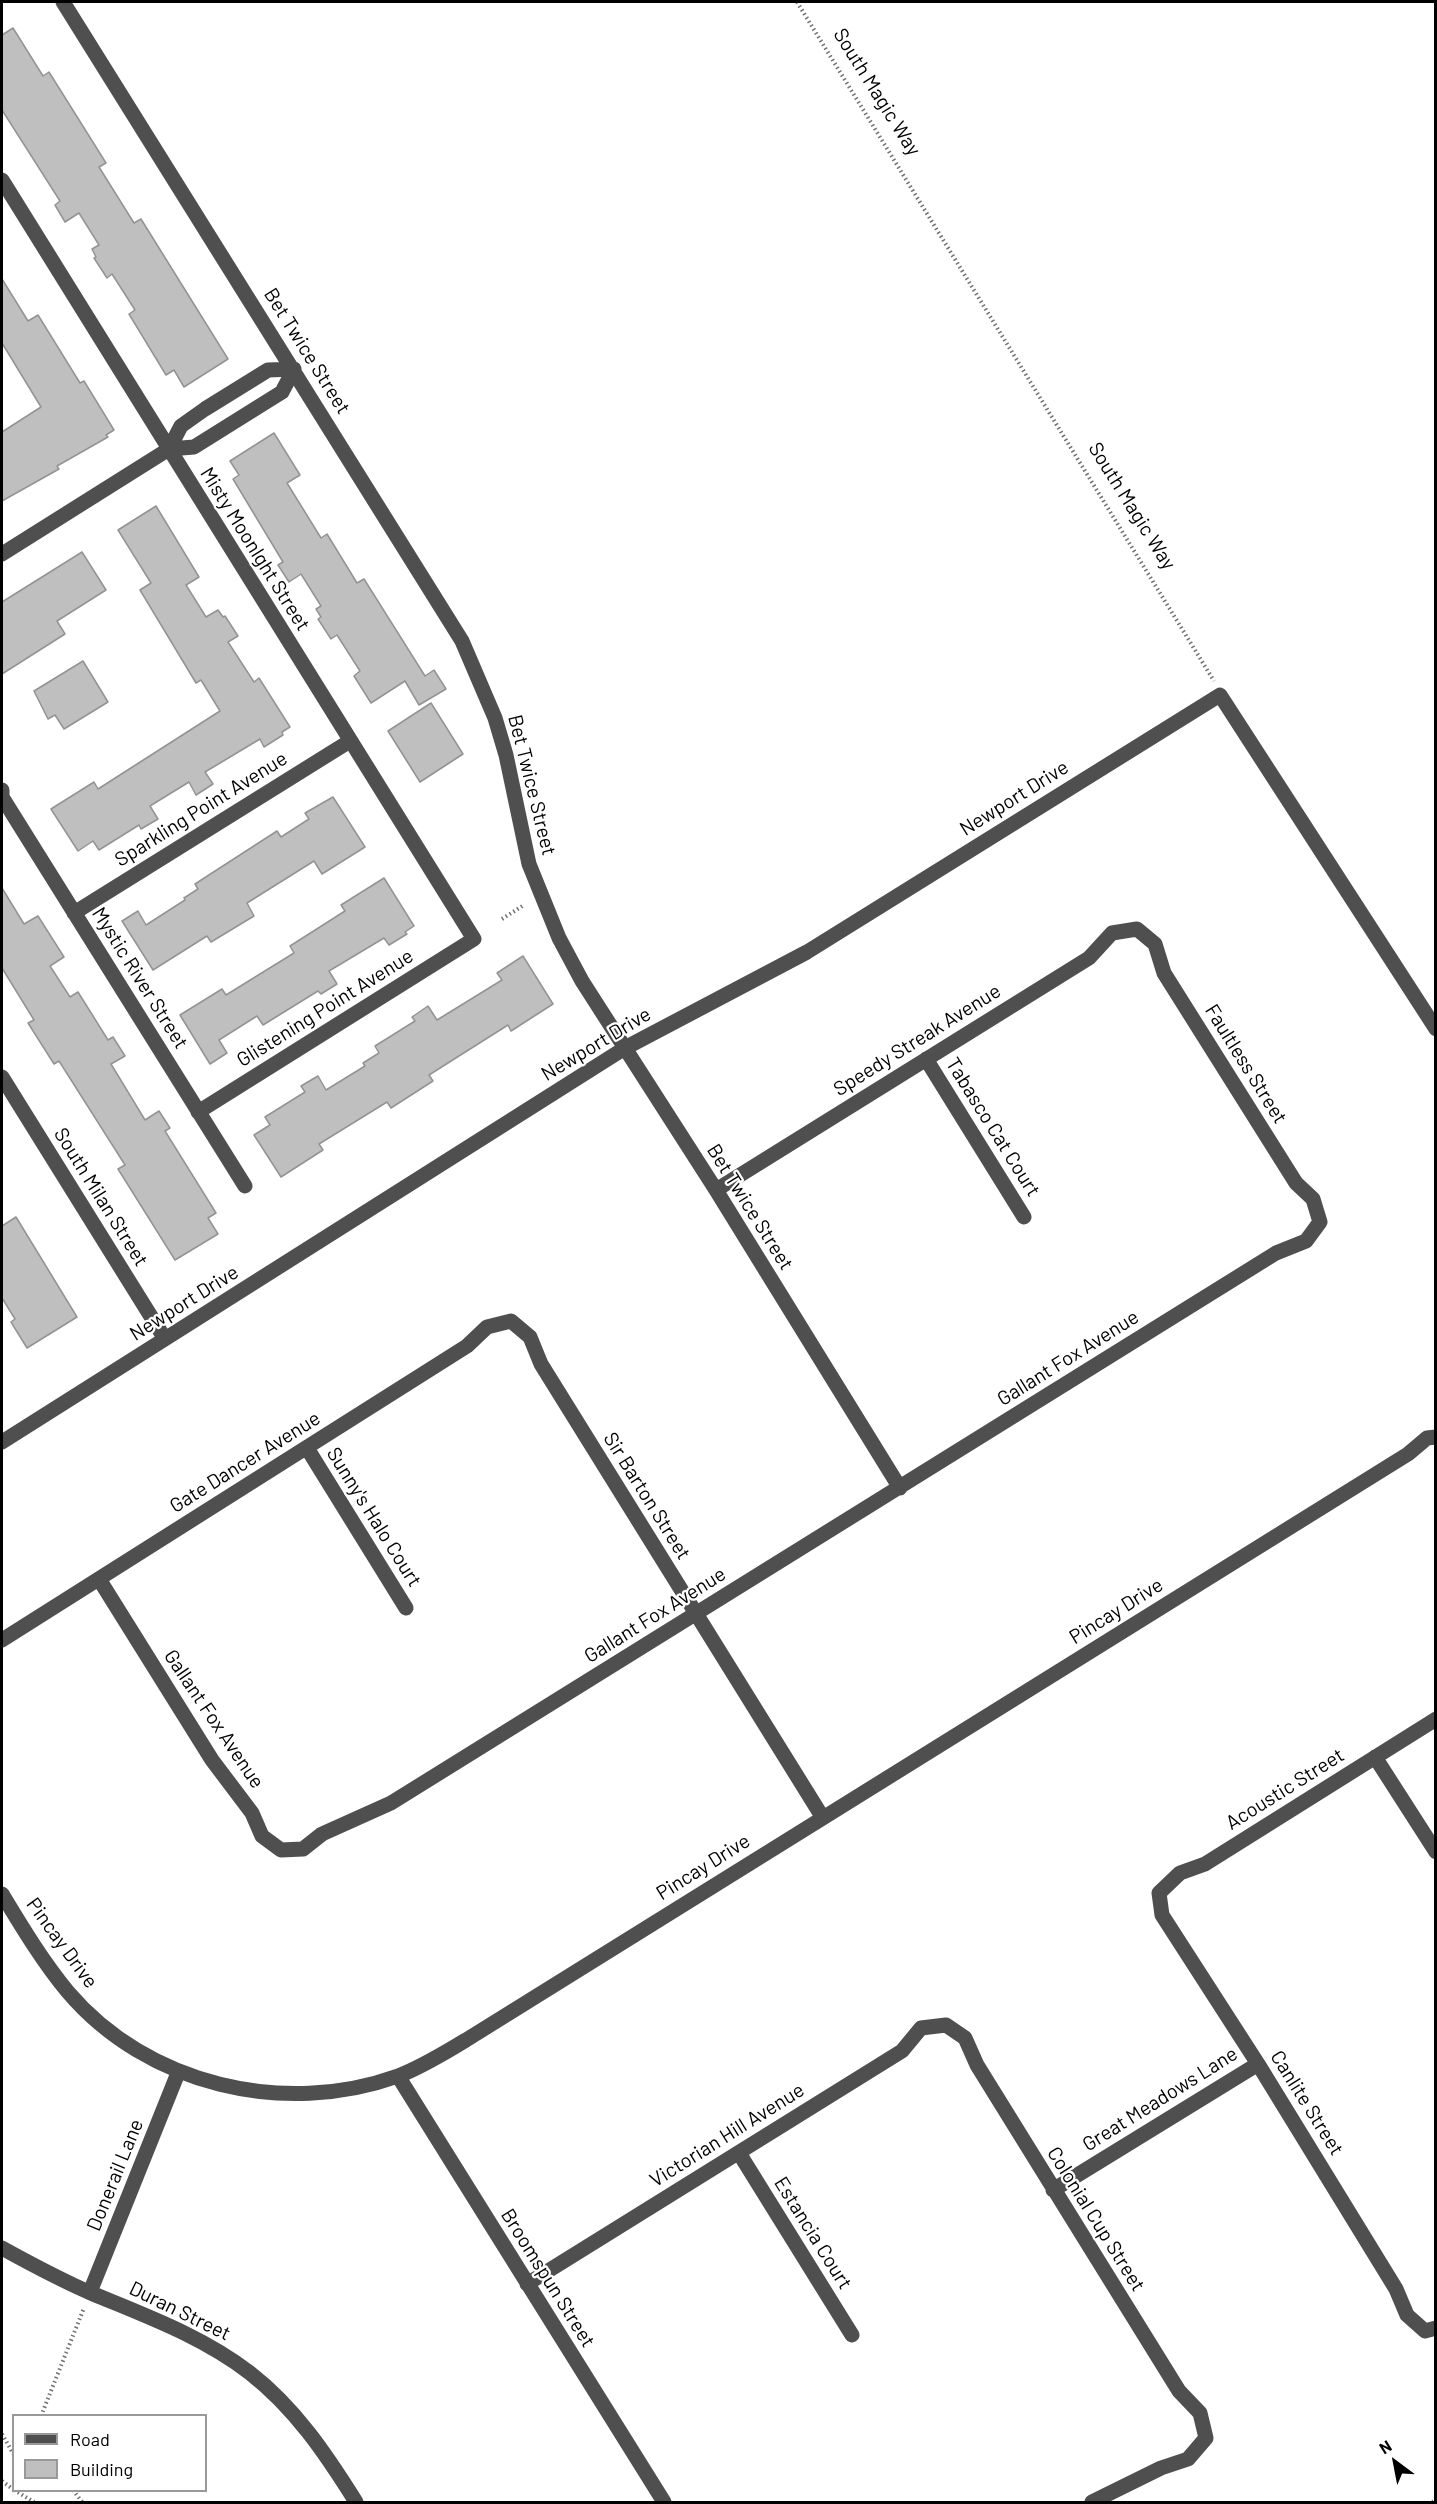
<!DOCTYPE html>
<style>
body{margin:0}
#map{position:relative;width:1437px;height:2504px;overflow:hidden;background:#fff;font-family:Barlow,sans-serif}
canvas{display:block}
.frame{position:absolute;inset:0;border:3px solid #000;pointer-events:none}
.legend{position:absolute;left:12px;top:2414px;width:195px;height:78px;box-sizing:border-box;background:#fff;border:2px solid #999;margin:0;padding:8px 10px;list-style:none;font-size:18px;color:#000}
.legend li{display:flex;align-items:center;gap:12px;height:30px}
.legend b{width:30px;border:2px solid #999}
.north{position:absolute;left:1365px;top:2432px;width:60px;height:60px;-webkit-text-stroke:4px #fff;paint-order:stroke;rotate:328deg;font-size:16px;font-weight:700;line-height:24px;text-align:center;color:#000}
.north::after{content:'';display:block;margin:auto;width:21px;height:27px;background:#000;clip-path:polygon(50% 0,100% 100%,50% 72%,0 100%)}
</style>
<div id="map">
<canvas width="1437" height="2504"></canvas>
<div class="frame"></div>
<ul class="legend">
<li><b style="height:8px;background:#4f4f4f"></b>Road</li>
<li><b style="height:16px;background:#bfbfbf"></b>Building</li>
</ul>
<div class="north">N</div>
</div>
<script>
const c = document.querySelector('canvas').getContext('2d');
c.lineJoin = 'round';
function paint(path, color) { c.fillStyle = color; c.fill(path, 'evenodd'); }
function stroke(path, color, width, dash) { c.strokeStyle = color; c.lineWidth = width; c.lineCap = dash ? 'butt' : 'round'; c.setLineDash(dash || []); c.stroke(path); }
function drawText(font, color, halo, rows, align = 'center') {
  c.font = font + ' Barlow,sans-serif'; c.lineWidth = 4.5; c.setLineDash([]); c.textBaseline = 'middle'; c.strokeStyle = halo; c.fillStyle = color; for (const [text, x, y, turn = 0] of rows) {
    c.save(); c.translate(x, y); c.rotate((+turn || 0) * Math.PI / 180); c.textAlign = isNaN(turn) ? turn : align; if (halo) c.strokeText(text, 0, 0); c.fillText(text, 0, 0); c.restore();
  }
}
const building = new Path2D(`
 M13,28L43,76L49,72L106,163L99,167L134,223L141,219L228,359L184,387L174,370L166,375L129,314L135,310L112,274L107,278L94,258L96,257L92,249L99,245L79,213L65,222L55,205L60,201L2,110V35Z
 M2,279L28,321L38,315L80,383L84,381L114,430L106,435L108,437L57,466L59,469L2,501V432L41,407L2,343Z
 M274,433L300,475L287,483L321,538L327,534L357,583L364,579L425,676L434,670L446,689L419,705L405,681L371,703L354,676L360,671L337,635L331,639L318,619L321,617L316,609L321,606L301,574L289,582L278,565L283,562L233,479L239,475L230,461Z
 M156,506L199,577L186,585L206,617L218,610L223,617L225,616L238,636L228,642L254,682L259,678L290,727L282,732L283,735L264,747L260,739L205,772L213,784L196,795L189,782L150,806L158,819L141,829L139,825L99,850L93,841L78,851L51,809L94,782L98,789L220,711L201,680L196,683L140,590L151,583L118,530Z
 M82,552L106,590L57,621L65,634L2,674V602Z
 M83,661L108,702L64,729L55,715L48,719L34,691Z
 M431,703L463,754L420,782L388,731Z
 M333,797L365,847L322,874L314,861L247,903L254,916L211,942L207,936L153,970L122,921L138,911L146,925L185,900L184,898L198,889L195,884L277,831L281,837L309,819L305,813Z
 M384,878L414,926L405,932L407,934L389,945L384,938L329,971L337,984L321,994L318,991L263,1025L257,1016L219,1040L227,1053L210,1064L180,1015L222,989L226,995L294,953L290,946L345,911L341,905Z
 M2,888L24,924L38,916L64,957L50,966L70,997L78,992L108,1040L113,1037L125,1056L111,1064L145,1120L159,1111L170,1128L165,1131L216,1213L208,1218L218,1234L175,1260L118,1169L125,1165L59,1061L54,1064L28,1023L34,1020L2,968Z
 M523,956L553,1004L511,1031L508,1025L429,1075L433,1081L391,1108L387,1102L319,1144L323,1150L281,1177L254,1135L270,1125L265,1117L305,1092L301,1086L318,1076L326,1090L365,1066L363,1063L379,1053L375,1046L415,1021L412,1017L428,1006L437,1020L502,980L497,973Z
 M16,1217L77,1317L27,1348L11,1322L15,1319L2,1298V1226Z`);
const path = new Path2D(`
 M797,2L1214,681
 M502,919L524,905
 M41,2416L84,2308
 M2,2434L14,2455
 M2,2481L14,2490
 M14,2490L34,2502
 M73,2490L82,2502
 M1432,2502L1436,2501`);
const minor = new Path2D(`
 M63,2L462,641L495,718L506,755L529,864L559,938L582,981L716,1190L900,1488
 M2,180L474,939L198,1112
 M2,554L169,449L194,447L282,392L294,369L268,370L205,409L181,426L169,449
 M2,790V797L245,1186
 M74,913L350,741
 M926,1059L1024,1217
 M2,1077L165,1339
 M2,1442L625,1048L807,952L1220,695L1436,1029
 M307,1448L406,1608
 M99,1579L212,1760L252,1813L262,1836L281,1850L303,1849L322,1834L391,1803L1276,1253L1306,1241L1320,1222L1313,1199L1296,1183L1164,973L1155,944L1137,929L1112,933L1089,958L716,1190
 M2,1640L467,1346L487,1327L511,1321L530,1337L541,1364L823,1818
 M1436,1719L1205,1864L1180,1873L1159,1893L1162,1915L1258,2064L1396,2289L1407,2315L1425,2331L1436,2328
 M1375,1757L1436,1852
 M2,1894C22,1927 43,1962 68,1992C147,2085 284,2117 398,2076C422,2067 444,2053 466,2040L1408,1454L1427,1438L1436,1437
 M398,2076L664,2502
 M739,2153L852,2335
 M1053,2190L1258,2064
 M2,2248C31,2264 61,2280 91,2293C146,2316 202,2336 250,2373C295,2408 326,2454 356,2502
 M527,2284L902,2051L921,2028L946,2025L965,2038L977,2065L1179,2391L1200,2413L1206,2438L1188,2459L1161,2468L1092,2502
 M90,2292L178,2073`);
const streetNames = [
 ["South Magic Way",877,92,58],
 ["Bet Twice Street",307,351,58],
 ["South Magic Way",1132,506,58],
 ["Misty Moonlght Street",255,549,58],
 ["Bet Twice Street",532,785,76],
 ["Newport Drive",1014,798,-32],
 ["Sparkling Point Avenue",201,809,-32],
 ["Mystic River Street",140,978,58],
 ["Glistening Point Avenue",325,1008,-32],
 ["Speedy Streak Avenue",917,1040,-32],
 ["Newport Drive",596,1044,-31],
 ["Faultless Street",1246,1064,58],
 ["Tabasco Cat Court",993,1127,58],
 ["South Milan Street",101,1197,58],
 ["Bet Twice Street",750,1207,58],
 ["Newport Drive",184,1303,-32],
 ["Gallant Fox Avenue",1068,1358,-32],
 ["Gate Dancer Avenue",245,1462,-32],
 ["Sir Barton Street",647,1496,58],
 ["Sunny's Halo Court",374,1517,58],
 ["Pincay Drive",1116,1611,-32],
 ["Gallant Fox Avenue",655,1615,-32],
 ["Gallant Fox Avenue",214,1719,56],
 ["Acoustic Street",1285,1789,-32],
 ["Pincay Drive",703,1867,-32],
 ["Pincay Drive",62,1943,54],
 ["Great Meadows Lane",1160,2099,-32],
 ["Canlite Street",1307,2103,58],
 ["Victorian Hill Avenue",727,2135,-32],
 ["Donerail Lane",115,2175,-68],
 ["Colonial Cup Street",1096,2219,58],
 ["Estancia Court",813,2233,58],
 ["Broomspun Street",548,2278,58],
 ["Duran Street",180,2311,26]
];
paint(building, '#bfbfbf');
stroke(building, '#939393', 1.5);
stroke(path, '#717171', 4, [1.5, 3]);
stroke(minor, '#4f4f4f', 15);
drawText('20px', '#000', '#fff', streetNames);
</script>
